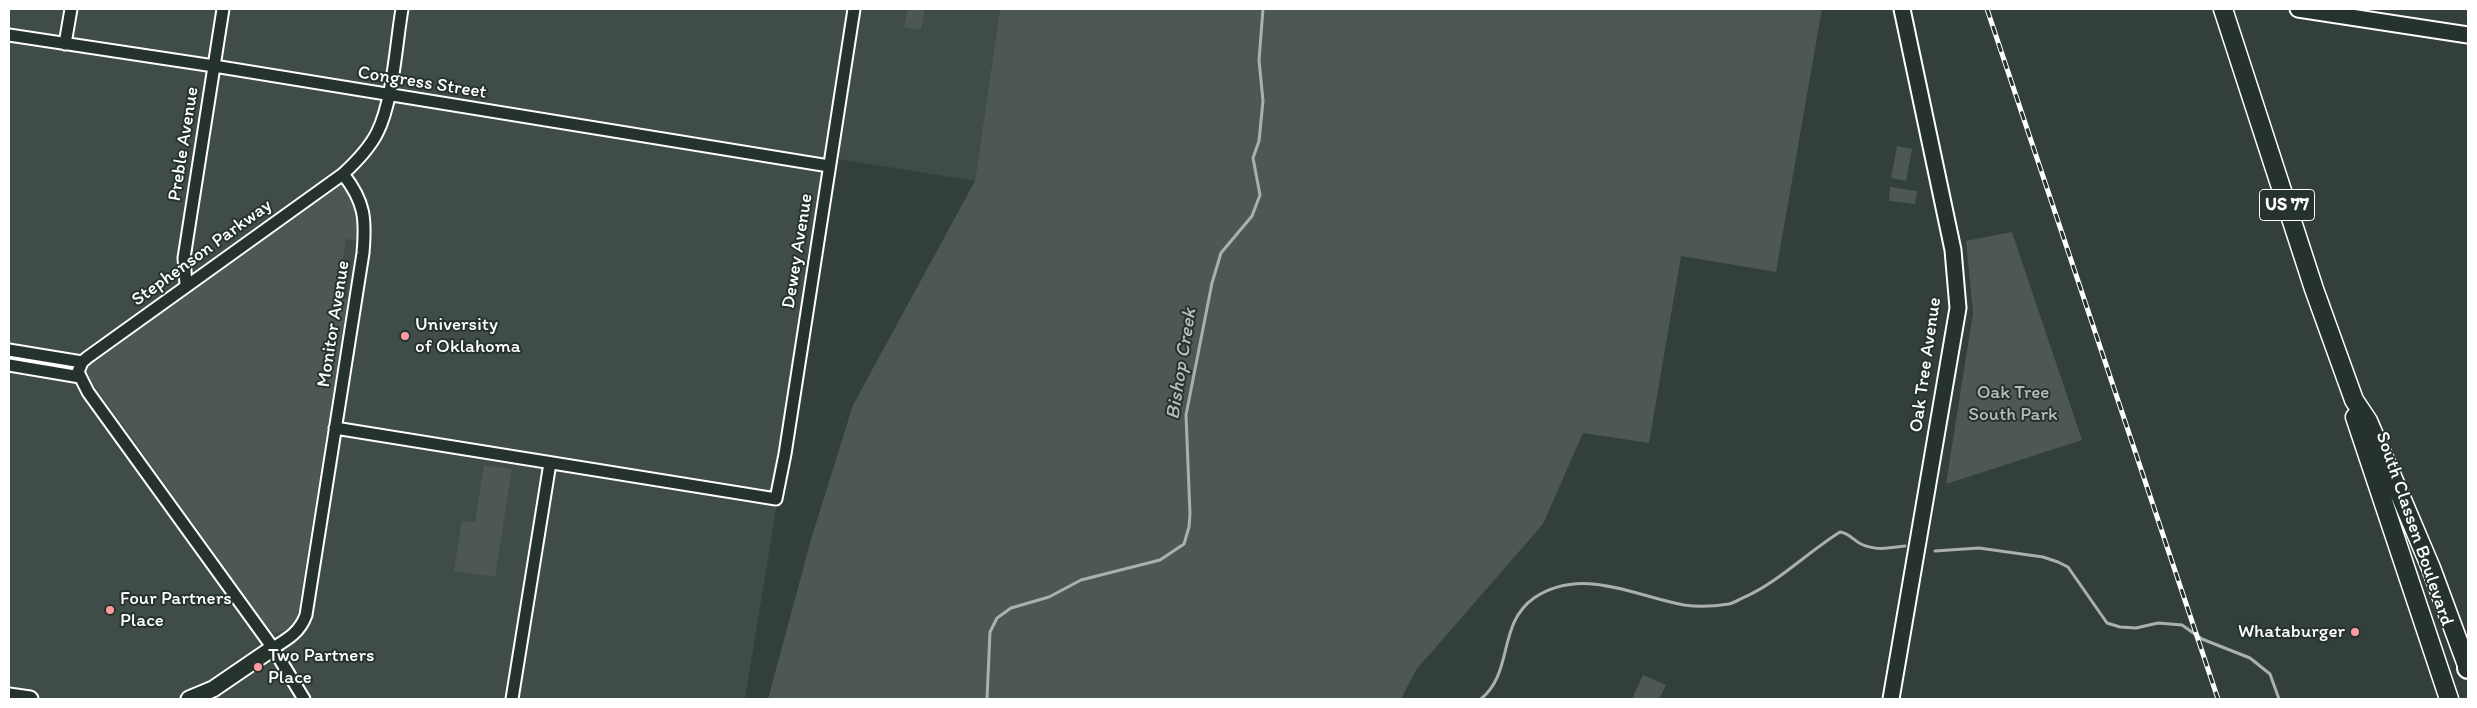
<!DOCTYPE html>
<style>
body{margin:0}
#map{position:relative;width:2477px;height:708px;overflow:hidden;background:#333f3a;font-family:Itim,sans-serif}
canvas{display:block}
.frame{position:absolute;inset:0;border:10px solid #fff;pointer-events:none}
</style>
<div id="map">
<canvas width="2477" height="708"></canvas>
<div class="frame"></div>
</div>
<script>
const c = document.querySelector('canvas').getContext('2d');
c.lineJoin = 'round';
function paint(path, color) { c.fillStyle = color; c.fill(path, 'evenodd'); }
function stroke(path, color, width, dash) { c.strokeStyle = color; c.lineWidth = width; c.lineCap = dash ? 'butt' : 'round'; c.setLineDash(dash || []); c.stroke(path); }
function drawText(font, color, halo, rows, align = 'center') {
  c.font = font + ' Itim,sans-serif'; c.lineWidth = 4; c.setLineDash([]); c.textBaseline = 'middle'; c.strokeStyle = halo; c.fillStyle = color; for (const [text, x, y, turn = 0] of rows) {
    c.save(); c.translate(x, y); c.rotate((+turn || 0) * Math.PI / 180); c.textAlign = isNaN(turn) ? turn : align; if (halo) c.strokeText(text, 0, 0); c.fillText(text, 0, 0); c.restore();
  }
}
const built = new Path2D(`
 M9,9H1000L975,181L826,157L779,491L745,699H9Z`);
const green = new Path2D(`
 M908,9H925L921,30L904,27Z
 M1000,9H1822L1776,272L1681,256L1649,443L1583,433L1543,524L1416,670L1401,699H768L812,536L853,405L975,181Z
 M1897,146L1912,149L1906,181L1891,178Z
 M341,184C362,192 359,223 360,241L346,239L337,297L348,300L297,617L287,630L275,633L267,627L85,372L89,362L335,186Z
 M1890,187L1917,191L1915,204L1889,201Z
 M2012,232L2082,440L1946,484L1973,313L1966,241Z
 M484,465L512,469L495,577L454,571L462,521L475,522Z
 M1643,675L1666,685L1659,699H1632Z`);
const stream = new Path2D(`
 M1935,551L1979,548L2043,557L2058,562L2068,567L2107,623L2120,627L2136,628L2158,623L2182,625L2202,639L2250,658L2270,674L2279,699
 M987,699L990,632L997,618L1011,608L1049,597L1081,580L1160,560L1184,544L1189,527L1190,514L1186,415L1212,283L1221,253L1252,216L1260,195L1253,158L1259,141L1263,101L1259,60L1263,9
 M1481,699C1514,672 1497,624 1534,598C1582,566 1634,596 1684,605C1698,607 1716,606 1729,604C1735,603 1741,598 1747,596C1782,579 1808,552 1840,532C1849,533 1853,540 1861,544C1875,551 1890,548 1905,546`);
const street = new Path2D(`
 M9,35L214,66L829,166
 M65,44L71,9
 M186,285L184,258L223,9
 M9,350L82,362
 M9,365L80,377
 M335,428L776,499L785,454L854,9
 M273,648L88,392L78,372L82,362L88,357L343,174C356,162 369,149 377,133C393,102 396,44 402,9
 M304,699L273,648C288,639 300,632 306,615L363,253C366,219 365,202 343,174
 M512,699L550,463`);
const secondary = new Path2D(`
 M2298,9L2468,35
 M9,696L30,699
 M189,699L213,689L273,648
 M1891,699L1958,308L1953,250L1902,9`);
const primary = new Path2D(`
 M2223,9L2314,289L2354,400L2368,421L2400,495L2431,568L2468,668
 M2355,417L2449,699`);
const highway = new Path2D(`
 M2468,667V668`);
const rail = new Path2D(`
 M1987,9L2218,699`);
const markers = [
 [405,336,5,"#ff9aa2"],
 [110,610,5,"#ff9aa2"],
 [2355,632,5,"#ff9aa2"],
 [258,667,5,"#ff9aa2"]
];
const shields = [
 [2287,205,55]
];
const shieldNames = [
 ["US 77",2287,205]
];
const streetNames = [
 ["Congress Street",422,83,9],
 ["Preble Avenue",184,144,-81],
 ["Dewey Avenue",798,251,-81],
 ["Stephenson Parkway",202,253,-36],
 ["Monitor Avenue",334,324,-81],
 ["Oak Tree Avenue",1926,365,-82],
 ["South Classen Boulevard",2414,529,71]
];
const poiNames = [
 ["University",415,325],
 ["of Oklahoma",415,347],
 ["Four Partners",120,599],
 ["Place",120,621],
 ["Whataburger",2345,632,"right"],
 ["Two Partners",268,656],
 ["Place",268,678]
];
const parkNames = [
 ["Oak Tree",2013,393],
 ["South Park",2013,415]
];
const waterNames = [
 ["Bishop Creek",1182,364,-81]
];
paint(built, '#404c47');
paint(green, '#4d5853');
stroke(stream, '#abb0ae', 3);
stroke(street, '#fff', 15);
stroke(secondary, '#fff', 19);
stroke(primary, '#fff', 21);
stroke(highway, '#fff', 24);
stroke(street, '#26332d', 11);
stroke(secondary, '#26332d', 15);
stroke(primary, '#26332d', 18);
stroke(highway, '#26332d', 20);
stroke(rail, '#fff', 5);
stroke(rail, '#26332d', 3, [9]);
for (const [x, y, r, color] of markers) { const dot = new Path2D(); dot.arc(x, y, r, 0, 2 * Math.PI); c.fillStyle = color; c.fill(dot); stroke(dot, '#26332d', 2); }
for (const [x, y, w] of shields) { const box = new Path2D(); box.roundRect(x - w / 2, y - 15.5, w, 31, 4); c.fillStyle = '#26332d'; c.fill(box); stroke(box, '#fff', 1); }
drawText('bold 18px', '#fff', null, shieldNames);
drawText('19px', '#fff', '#26332d', streetNames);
drawText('19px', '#fff', '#26332d', poiNames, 'left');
drawText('19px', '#b8bcba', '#26332d', parkNames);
drawText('italic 20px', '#b9bdbc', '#26332d', waterNames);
</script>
